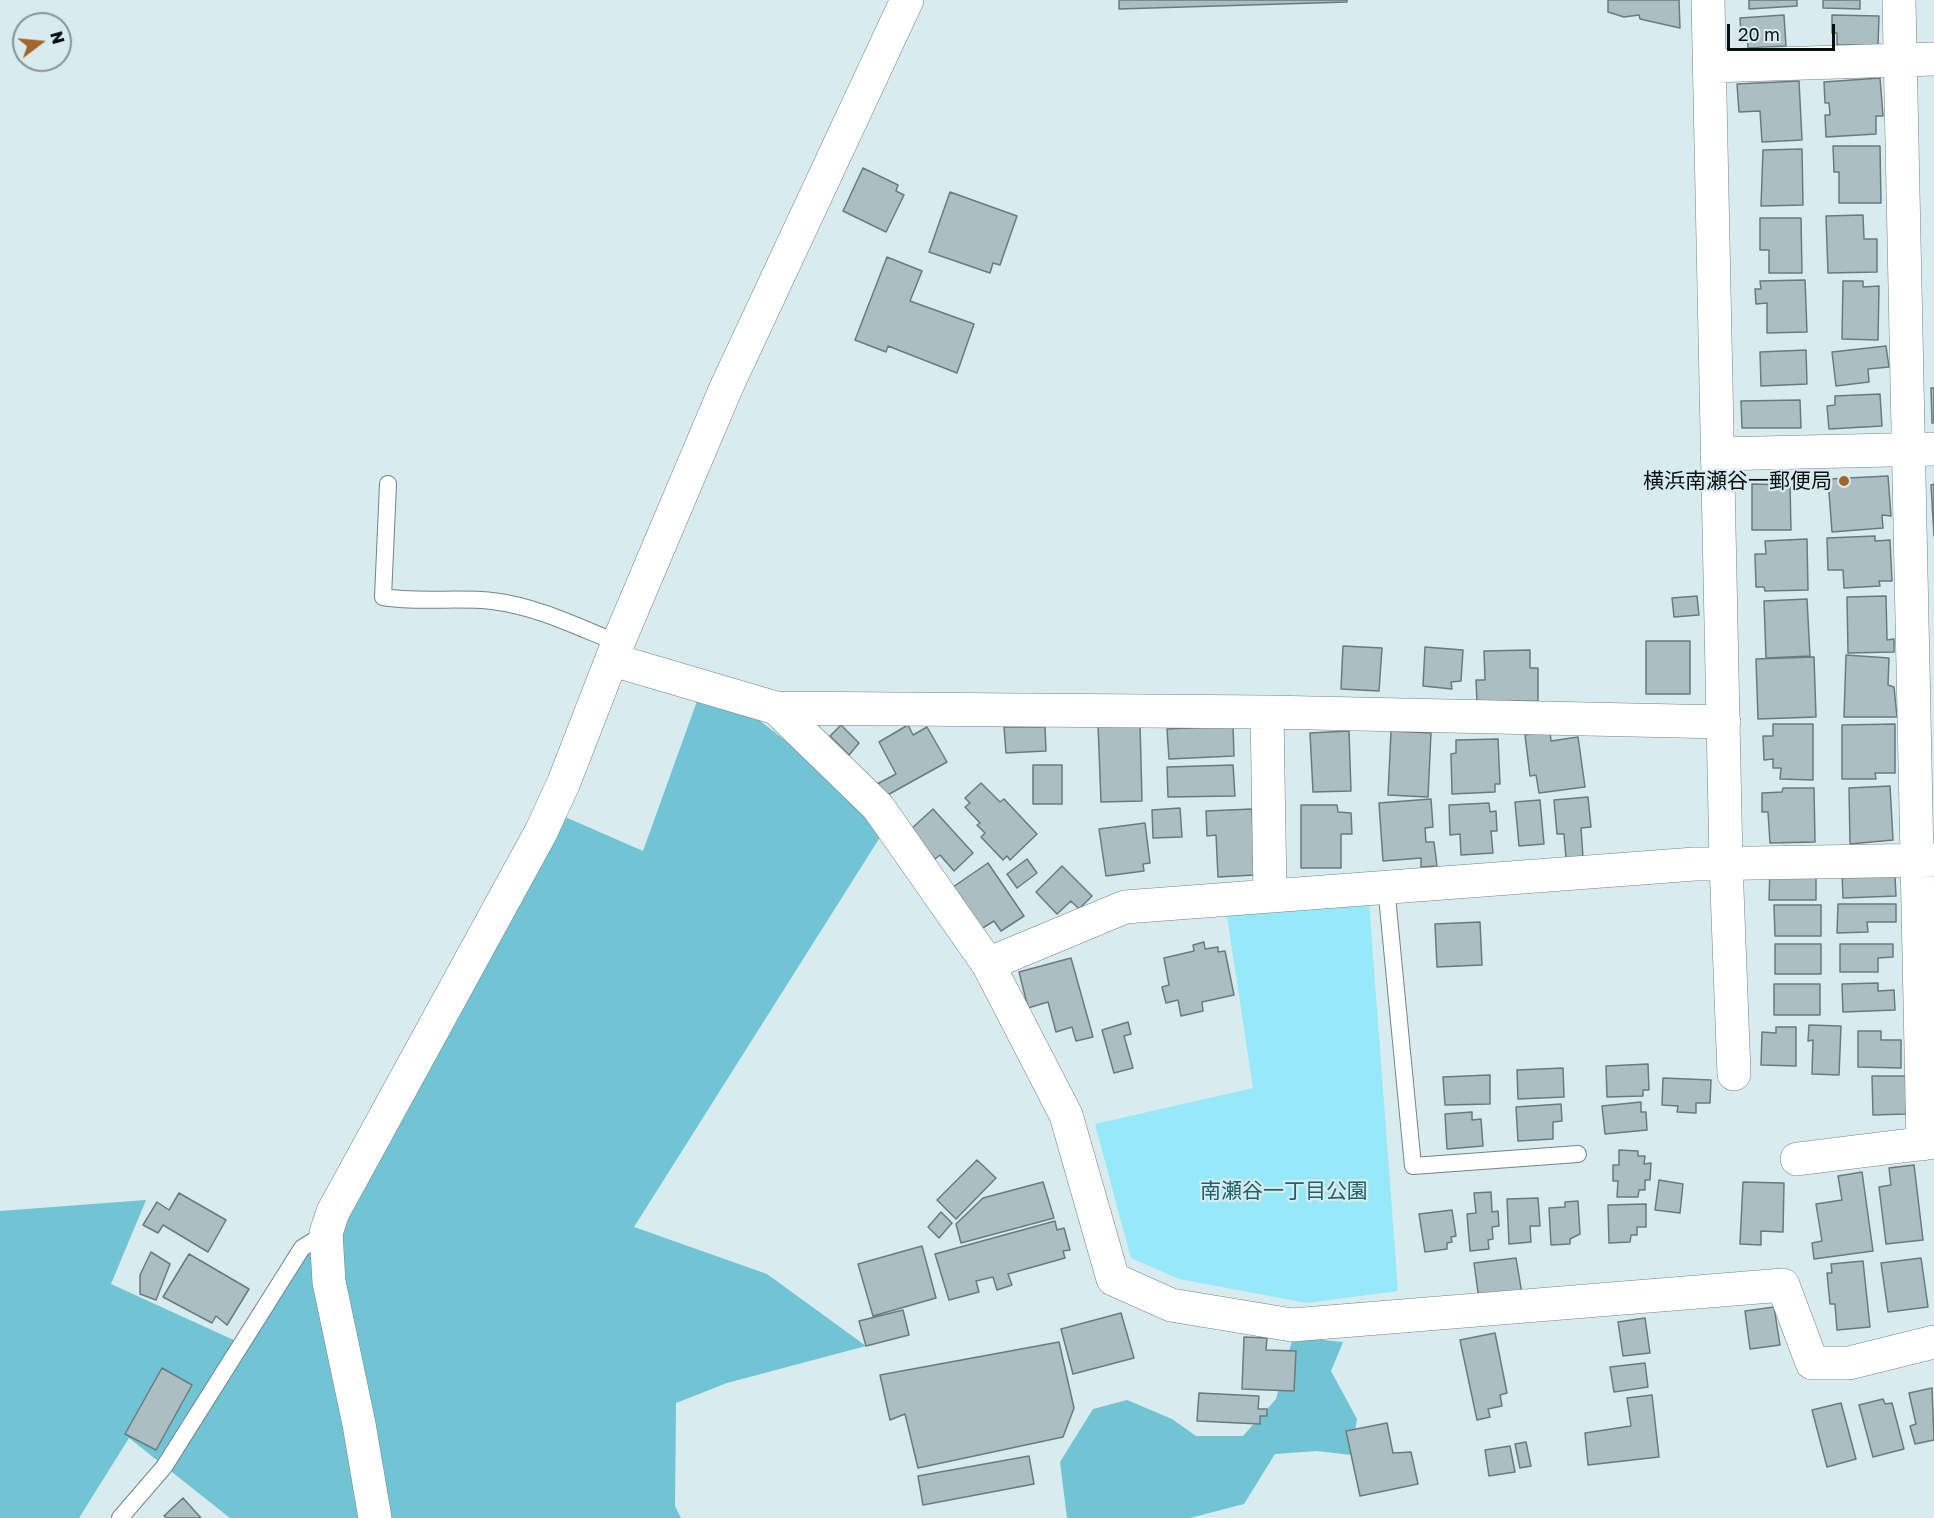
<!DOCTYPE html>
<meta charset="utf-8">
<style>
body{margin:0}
#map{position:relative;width:1934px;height:1518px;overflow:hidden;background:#d8ebef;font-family:"Golos Text",sans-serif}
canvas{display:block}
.north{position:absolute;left:12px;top:12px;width:60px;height:60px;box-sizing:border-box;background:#d8ebef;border:2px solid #869396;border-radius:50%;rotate:74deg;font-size:16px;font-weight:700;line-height:24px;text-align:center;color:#0a1011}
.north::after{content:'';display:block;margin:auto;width:21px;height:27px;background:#a3652a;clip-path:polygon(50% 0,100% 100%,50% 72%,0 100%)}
.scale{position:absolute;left:1727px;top:24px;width:108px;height:27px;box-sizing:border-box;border:3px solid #0a1011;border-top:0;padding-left:8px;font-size:18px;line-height:21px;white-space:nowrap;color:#0a1011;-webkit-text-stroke:4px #d8ebef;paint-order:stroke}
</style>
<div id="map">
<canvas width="1934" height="1518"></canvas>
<div class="north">N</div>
<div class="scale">20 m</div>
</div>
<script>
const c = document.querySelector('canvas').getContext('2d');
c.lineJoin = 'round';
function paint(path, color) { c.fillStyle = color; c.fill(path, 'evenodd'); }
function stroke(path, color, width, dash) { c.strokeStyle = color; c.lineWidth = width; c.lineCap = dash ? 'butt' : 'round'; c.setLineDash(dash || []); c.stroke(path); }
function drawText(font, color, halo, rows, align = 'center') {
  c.font = font + ' "Golos Text","Noto Sans JP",sans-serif'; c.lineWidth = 4.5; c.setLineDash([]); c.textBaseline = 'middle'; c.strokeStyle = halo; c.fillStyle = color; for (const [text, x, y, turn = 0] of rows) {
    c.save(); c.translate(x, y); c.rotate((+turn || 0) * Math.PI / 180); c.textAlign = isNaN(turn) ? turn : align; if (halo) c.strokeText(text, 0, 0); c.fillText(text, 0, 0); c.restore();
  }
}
const green = new Path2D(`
 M1369,902L1398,1291L1307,1303L1179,1279L1131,1258L1095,1124L1253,1088L1227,916Z`);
const forest = new Path2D(`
 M697,701L749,712L889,823L634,1227L767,1274L866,1346L727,1383L676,1403L675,1506L681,1518H230L129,1438L79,1518H0V1211L146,1200L111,1284L238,1342L356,1160L556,813L643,851Z
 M1293,1337L1343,1342L1331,1371L1357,1419L1351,1455L1317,1451L1275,1454L1244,1504L1190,1518H1067L1060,1462L1093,1409L1127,1400L1172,1419L1196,1436H1243L1276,1399Z`);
const building = new Path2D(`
 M1119,0H1347V2L1119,9Z
 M1608,0H1679L1680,28L1640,19L1639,15L1624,17L1608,12Z
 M1749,0H1797V6L1749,9Z
 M1823,0H1860V9L1823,8Z
 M1784,15L1786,46L1748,48L1747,34H1741L1740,18Z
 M1832,15L1879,16L1878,45H1837V33H1832Z
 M1880,78L1883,116H1876V134L1826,137L1825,115H1830L1829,103H1825L1824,82Z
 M1799,81L1802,140L1762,142L1760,111L1739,112L1737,84Z
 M1833,146H1880L1881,203H1839V172H1834Z
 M1802,149L1803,205L1761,206L1763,150Z
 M863,168L898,185L896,191L904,195L886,232L843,211Z
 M950,192L1017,216L1000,265L993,263L990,273L929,252Z
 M1863,215L1864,239H1877V272L1828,273L1826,216Z
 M1760,218H1801L1802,273H1769V250H1760Z
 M887,257L922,271L910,301L974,324L957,373L888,346L886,352L855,340Z
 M1805,280L1807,332L1767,333V303L1756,304L1755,289H1761L1760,281Z
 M1843,281H1863V287L1879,286L1878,340L1842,339Z
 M1886,346L1889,367L1868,369L1869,382L1836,386L1832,352Z
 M1806,350L1807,384L1761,386L1760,352Z
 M1931,388H1934V423H1932Z
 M1880,394L1882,426L1829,429L1827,406L1835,405V396Z
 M1800,400L1801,428H1742L1741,401Z
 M1888,476L1891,516L1882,515L1883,528L1832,532L1828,479Z
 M1752,484L1790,485L1791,530H1752Z
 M1934,484V536L1931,485Z
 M1875,536V541L1890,540L1892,581H1879L1880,586L1844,588L1843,570H1828L1827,538Z
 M1807,539L1808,590L1765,591L1764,587H1756L1755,554H1766L1765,541Z
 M1697,596L1699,615L1674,617L1672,598Z
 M1886,596L1887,640L1894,639V652L1848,653L1847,597Z
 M1807,599L1810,656L1766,658L1764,601Z
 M1646,641H1690V694H1646Z
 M1343,646L1382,648L1379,691L1341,689Z
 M1425,647L1463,650L1461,681L1451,682L1452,689L1423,686Z
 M1530,650V668H1538V701L1477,702L1476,680H1485L1484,651Z
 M1846,655L1889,658L1888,685L1894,687L1897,717H1844Z
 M1814,657L1816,717L1758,719L1756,659Z
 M1098,724H1140L1142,801L1101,802Z
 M1773,724H1813V780L1780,779L1781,768H1773V759L1764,760L1763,736H1773Z
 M1895,724V773H1875L1876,779H1842V725Z
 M841,725L859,743L849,755L830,736Z
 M908,725L913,735L927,727L947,762L884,797L877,784L896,774L879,742Z
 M1233,726L1234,756L1169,759L1167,729Z
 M1004,727H1045L1046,751L1006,753Z
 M1349,731L1351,791L1313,792L1310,733Z
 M1391,731L1431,733L1428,797L1388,795Z
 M1550,731L1551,741L1578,737L1585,787L1539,793L1536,775L1530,776L1525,735Z
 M1498,739L1500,784H1495V792L1452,794L1451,754L1456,753V740Z
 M1033,765H1062V804H1033Z
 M1233,765L1235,796L1168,797L1167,767Z
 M981,783L1000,802L1004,799L1037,834L1010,860L1007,856L1003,860L981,837L985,833L977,825L980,823L965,807L970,803L965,798Z
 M1890,786L1893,840L1850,844L1849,788Z
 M1783,788H1814L1815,842L1770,843L1768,812H1762V793L1782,792Z
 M1588,797L1591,827L1581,828L1583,857L1566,858L1564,834H1557L1554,800Z
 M1431,799L1433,827L1425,828L1426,842H1434L1437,866L1421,867V858L1383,861L1379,803Z
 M1540,800L1544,844L1519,846L1515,802Z
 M1489,803L1490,812L1496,811L1497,831H1491L1493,853L1461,855L1460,834L1450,835L1449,805Z
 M1301,805H1337L1338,812L1351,813L1352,834H1341V868H1301Z
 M1180,808L1182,837L1153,838L1152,810Z
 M933,809L973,853L954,871L940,855L935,859L910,830Z
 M1252,809L1255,875L1218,877L1216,835L1207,836L1206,811Z
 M1145,823L1150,863L1143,864L1144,871L1106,876L1099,829Z
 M1027,859L1037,873L1017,888L1007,874Z
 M988,863L1024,916L1001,931L994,921L981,929L953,887Z
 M1062,866L1092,896L1079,909L1071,901L1057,914L1036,892Z
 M1770,869H1816V900H1769Z
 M1887,871V877H1895L1896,896L1843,898L1842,873Z
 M1838,904H1896V922H1867L1868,932L1837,933Z
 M1774,905H1821V936H1775Z
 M1480,922L1482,965L1437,967L1435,924Z
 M1204,942L1205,949L1218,947V952L1225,951L1234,995L1202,1002L1203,1011L1181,1016L1178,1000L1166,1003L1162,987L1169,985L1164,958L1194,951L1193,945Z
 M1775,944H1821V974H1775Z
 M1840,944H1893V957L1878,958V972H1840Z
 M1071,958L1093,1037L1076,1041L1072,1027L1056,1032L1048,1002L1028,1008L1019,972Z
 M1878,983V991L1894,990L1895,1010L1843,1012L1842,984Z
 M1774,984H1820V1015H1774Z
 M1128,1022L1131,1034L1124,1036L1133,1068L1114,1073L1102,1030Z
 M1809,1025L1841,1026L1839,1075L1812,1074L1813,1040L1808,1041Z
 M1776,1027H1796V1066L1761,1065L1762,1032L1776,1033Z
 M1858,1031H1881V1040H1901V1068L1858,1067Z
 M1648,1064L1649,1090H1643V1096L1607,1097L1606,1066Z
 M1563,1068L1564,1097L1518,1099L1517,1070Z
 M1490,1075V1104L1445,1105L1443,1077Z
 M1872,1076H1906V1114L1873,1115Z
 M1663,1078L1711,1080L1710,1103H1696V1113L1677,1112L1678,1106L1662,1105Z
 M1641,1102V1112H1646L1647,1130L1605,1134L1602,1106Z
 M1561,1104L1562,1121L1553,1122V1139L1518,1141L1516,1107Z
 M1472,1112V1120L1481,1119L1483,1146L1447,1149L1445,1114Z
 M1619,1150L1638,1151V1156H1645L1644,1164L1651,1163L1650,1180H1645V1190H1639L1638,1197H1617L1618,1181H1613V1165H1619Z
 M977,1160L996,1178L956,1219L937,1200Z
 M1914,1165L1923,1240L1886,1244L1879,1187L1891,1185L1889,1168Z
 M1862,1172L1873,1251L1814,1259L1812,1243L1822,1241L1816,1204L1842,1200L1838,1176Z
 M1659,1180L1683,1184L1680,1213L1655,1210Z
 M1043,1182L1054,1218L961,1243L956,1224L983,1198Z
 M1743,1182L1784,1183L1783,1232L1761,1231V1245L1740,1244Z
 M1491,1192L1492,1212L1498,1211L1499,1226L1492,1227L1493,1239L1488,1240L1489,1249L1470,1251L1467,1214L1476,1213L1474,1193Z
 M179,1193L226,1220L208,1252L163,1225L158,1233L143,1225L157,1202L169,1210Z
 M1538,1198L1540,1226H1530L1531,1242L1509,1244L1507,1199Z
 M1578,1201L1580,1234L1570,1239V1244L1551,1245L1549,1208L1565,1207V1202Z
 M1646,1204V1227H1637V1235H1631L1630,1242L1609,1243L1608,1205Z
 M1452,1210L1456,1236L1451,1237L1452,1242L1447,1243V1249L1425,1252L1419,1214Z
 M941,1212L952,1223L939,1238L928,1227Z
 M1055,1221L1057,1230L1064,1228L1070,1250L1063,1251L1065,1258L1008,1274L1012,1285L997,1290L993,1277L976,1281L979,1292L949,1300L935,1254Z
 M922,1246L936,1298L873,1316L858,1264Z
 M151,1252L170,1264L156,1300L140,1294V1275Z
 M189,1254L249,1289L227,1325L216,1316L212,1323L163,1297Z
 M1516,1258L1522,1294L1479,1300L1474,1263Z
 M1921,1258L1928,1307L1888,1312L1881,1263Z
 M1863,1261L1870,1327L1837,1330L1835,1304H1830L1827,1273H1832L1831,1264Z
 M1774,1307L1780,1345L1750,1349L1745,1311Z
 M903,1310L909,1335L866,1346L859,1321Z
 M1121,1313L1134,1358L1073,1374L1061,1329Z
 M1645,1318L1650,1353L1623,1356L1618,1322Z
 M1495,1333L1507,1393L1500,1395L1502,1406L1488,1409L1490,1417L1477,1420L1460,1340Z
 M1244,1337L1267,1338L1266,1350L1296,1351L1294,1391L1242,1389Z
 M1059,1342L1074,1408L1063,1437L918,1468L905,1414L890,1420L880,1375Z
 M1645,1363L1648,1387L1614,1392L1610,1367Z
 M162,1368L192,1385L156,1450L125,1434Z
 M1932,1388L1934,1440L1915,1444L1910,1426L1916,1424L1909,1393Z
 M1199,1393L1259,1396L1258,1409H1267V1416H1260V1424L1197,1421Z
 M1652,1395L1659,1457L1588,1465L1585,1433L1631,1426L1627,1398Z
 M1883,1399L1885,1404L1892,1403L1904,1449L1873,1457L1859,1405Z
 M1841,1403L1856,1459L1827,1467L1812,1410Z
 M1387,1423L1393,1453L1411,1452L1418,1484L1360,1496L1346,1431Z
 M1526,1442L1531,1466L1520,1468L1515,1444Z
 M1510,1446L1515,1472L1489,1476L1485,1450Z
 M1029,1456L1034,1484L923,1505L918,1476Z
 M183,1498L201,1518H167L164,1516Z`);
const service = new Path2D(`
 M388,484L383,597C419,603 456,597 492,601C536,606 578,627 618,643
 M1386,886L1413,1166L1578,1154
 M120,1518L164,1467L302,1248L326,1233`);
const minor = new Path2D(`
 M1708,0L1726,863L1734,1074
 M1899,0L1923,1144
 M1710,66L1934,59
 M613,660L776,708L1267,712L1724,722
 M776,708L878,807L988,964L1066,1115L1113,1279L1171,1305L1292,1325L1783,1285L1812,1363H1849L1934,1342
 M1267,712L1270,896
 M988,964L1125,907L1695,864L1934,860
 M1797,1159L1934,1142`);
const tertiary = new Path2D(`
 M1717,454L1934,449
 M375,1518L359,1424L329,1282L326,1233L333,1212L541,832L564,782L618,643L726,388L907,0`);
const markers = [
 [1844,481,6,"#a3652a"]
];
const poiNames = [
 ["横浜南瀬谷一郵便局",1832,481]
];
const parkNames = [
 ["南瀬谷一丁目公園",1284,1191]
];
paint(green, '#97e8f8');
paint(forest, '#70c4d4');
paint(building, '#acbec2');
stroke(building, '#6a7b7f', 1.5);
stroke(service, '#738488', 18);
stroke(minor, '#738488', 34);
stroke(tertiary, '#738488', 34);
stroke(service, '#fff', 16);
stroke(minor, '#fff', 33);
stroke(tertiary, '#fff', 33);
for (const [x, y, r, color] of markers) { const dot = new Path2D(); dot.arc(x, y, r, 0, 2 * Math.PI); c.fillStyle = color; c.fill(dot); stroke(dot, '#d8ebef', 2); }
drawText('21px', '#0a1011', '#d8ebef', poiNames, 'right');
drawText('21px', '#1d626d', '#d8ebef', parkNames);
</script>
